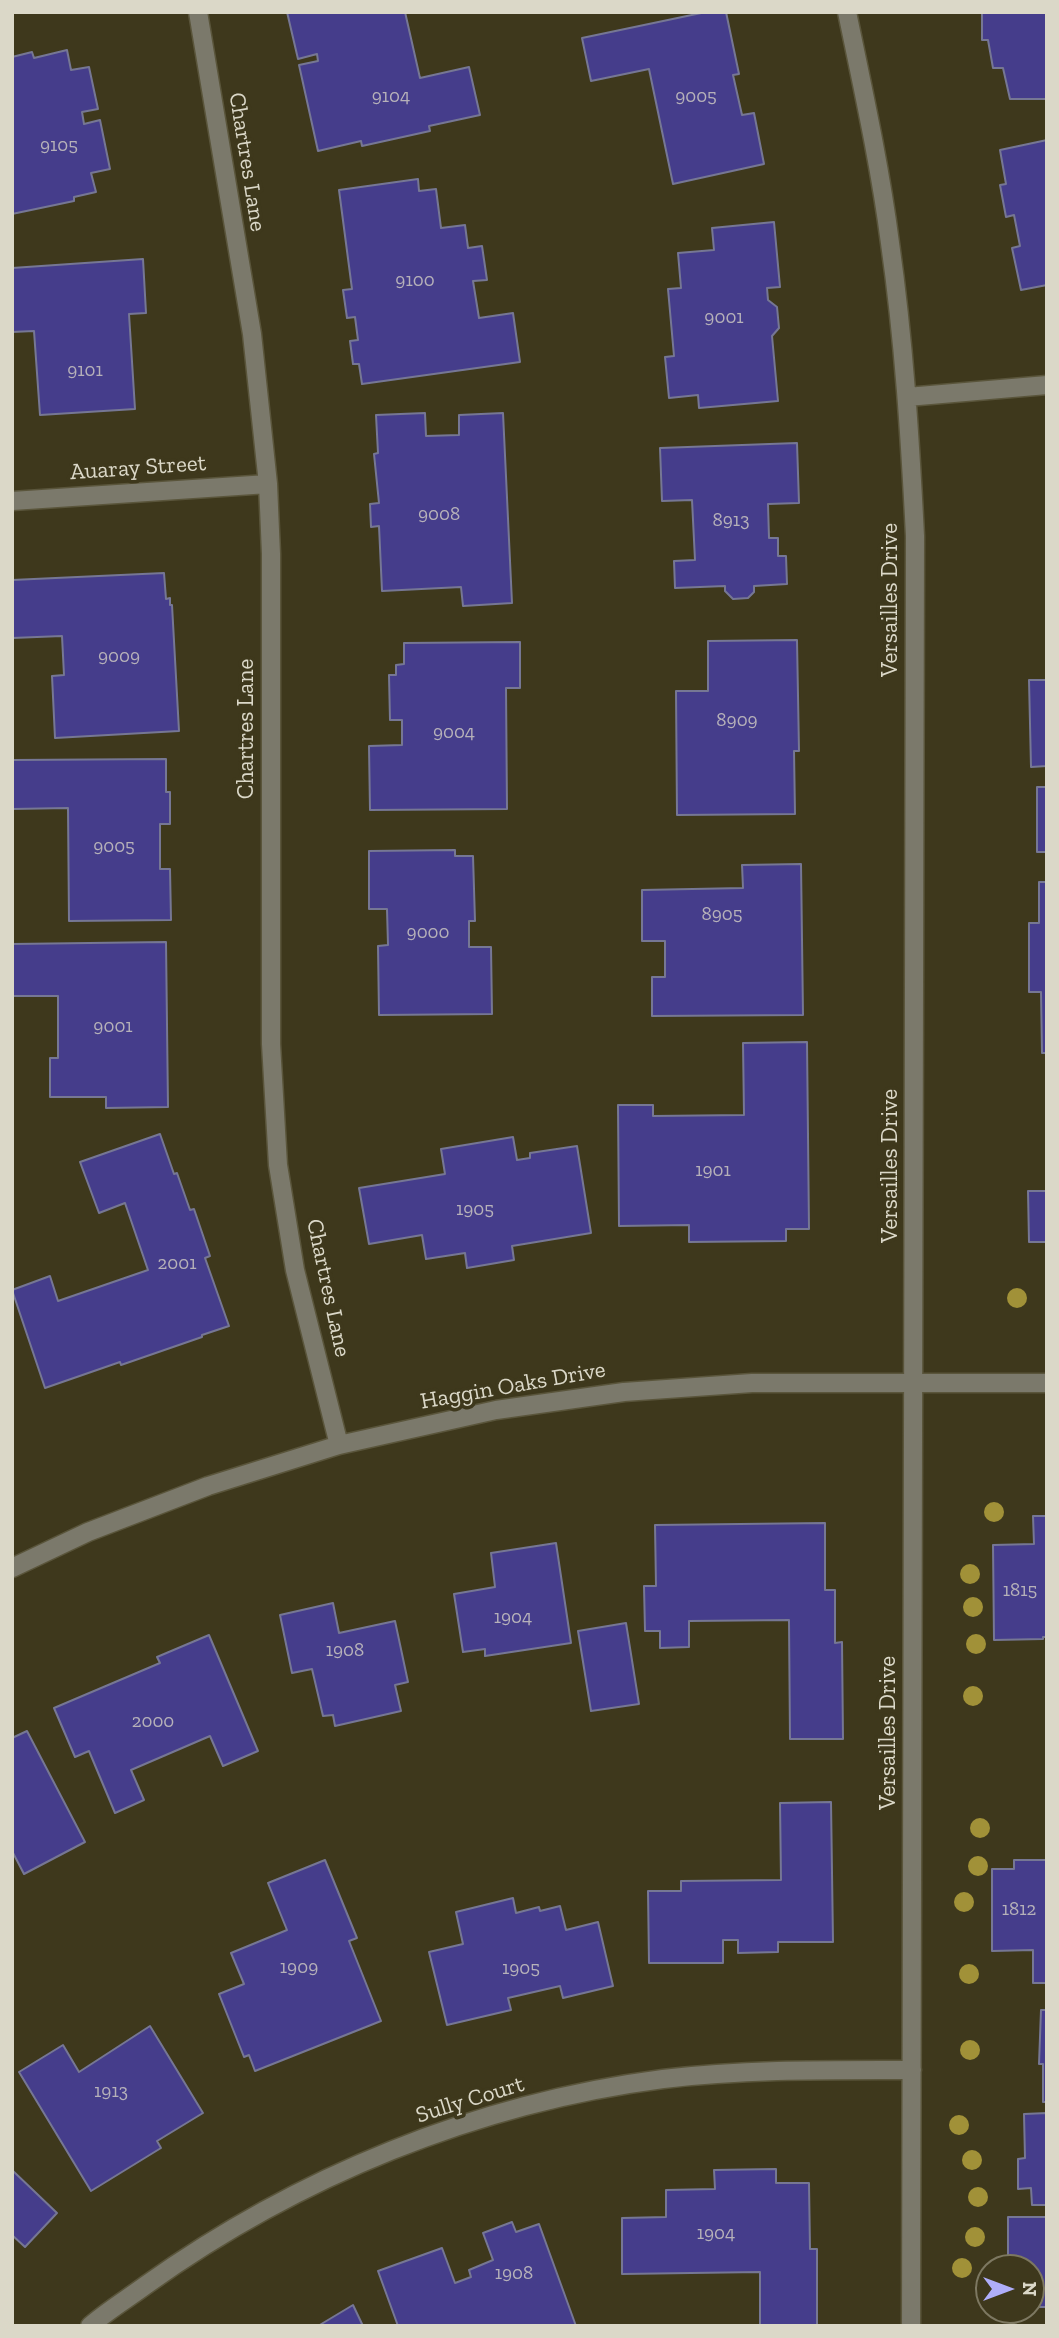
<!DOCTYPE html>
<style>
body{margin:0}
#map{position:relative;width:1059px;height:2338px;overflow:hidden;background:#3e381c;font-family:"Zilla Slab",serif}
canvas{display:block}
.frame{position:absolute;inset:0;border:14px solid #dbd8c8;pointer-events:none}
.north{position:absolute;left:975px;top:2254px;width:70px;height:70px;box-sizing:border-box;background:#3e381c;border:2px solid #7d7861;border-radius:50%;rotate:90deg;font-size:19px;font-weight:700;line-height:28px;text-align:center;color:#dbd8c8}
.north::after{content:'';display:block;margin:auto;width:24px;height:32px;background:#afaefa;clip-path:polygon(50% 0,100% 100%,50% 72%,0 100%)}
</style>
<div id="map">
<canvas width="1059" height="2338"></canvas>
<div class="frame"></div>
<div class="north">N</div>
</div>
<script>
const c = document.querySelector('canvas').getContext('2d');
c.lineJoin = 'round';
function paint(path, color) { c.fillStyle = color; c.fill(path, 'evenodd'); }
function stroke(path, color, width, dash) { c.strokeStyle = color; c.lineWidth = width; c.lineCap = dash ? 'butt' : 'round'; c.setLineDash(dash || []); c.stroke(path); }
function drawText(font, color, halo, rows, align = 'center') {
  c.font = font + ' "Zilla Slab",serif'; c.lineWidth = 7; c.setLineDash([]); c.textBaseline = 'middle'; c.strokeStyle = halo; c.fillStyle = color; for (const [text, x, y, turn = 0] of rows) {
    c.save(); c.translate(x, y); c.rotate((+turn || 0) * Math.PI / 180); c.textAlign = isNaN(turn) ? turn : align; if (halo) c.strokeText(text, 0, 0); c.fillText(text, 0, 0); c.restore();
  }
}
const building = new Path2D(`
 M287,12H405L420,78L469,67L480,115L429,126L430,131L362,146L361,141L318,151L299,65L318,61L317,54L298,59Z
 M706,12H726L739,74L733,75L742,115L754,113L764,164L673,184L649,69L591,81L582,38Z
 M982,12H1047V99H1010L1003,68H993L988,40H982Z
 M67,50L71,70L89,67L98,109L82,112L84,124L100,120L110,169L91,173L96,192L74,197V201L12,214V57L32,52L34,58Z
 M1047,140V285L1021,290L1012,248L1020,246L1014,215L1006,217L1000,185L1006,184L1000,150Z
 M418,179L419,191L436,189L441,228L465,225L468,248L482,246L487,280L473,281L479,318L513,313L520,362L362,384L359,364H353L350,341L358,340L355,317L347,318L343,290L352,289L339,190Z
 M774,222L780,287L767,288L768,300L777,307L779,328L772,336L778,401L699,408L698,395L669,398L665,357L674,356L668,289L681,288L678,253L714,250L712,228Z
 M143,259L146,313L129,314L135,409L40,415L34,331L12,332V268Z
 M425,413L426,436L459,435V415L503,413L512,603L463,606L461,587L382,591L379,526L371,527L370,504L379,503L374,454L378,453L376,415Z
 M797,443L799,503L768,504L769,538H778V556H786L787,584L754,586V592L748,598L733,599L725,591V586L675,588L674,561L695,560L692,500L662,501L660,448Z
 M164,573L166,599L170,598V605H172L179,731L55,738L52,676L64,675L62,636L12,638V580Z
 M797,640L799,751H794L795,814L677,815L676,691H708V641Z
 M520,642V688H506L507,809L370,810L369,746L402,745V720H390L389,675H396V665L404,664V643Z
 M1029,680H1047V766L1031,767Z
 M166,759V792H170V824H160V869H170L171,920L69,921L68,808L12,809V760Z
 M1037,787H1047V852H1037Z
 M455,850V856H473L475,921H469V947H491L492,1014L379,1015L378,946L388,945L387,909H369V851Z
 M801,864L803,1015L652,1016V977H665V941H642V890L743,888L742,865Z
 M1039,882H1047V1053H1042L1041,992H1029V923H1039Z
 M166,942L168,1107L106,1108V1097H50V1058H58V996H12V944Z
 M807,1042L809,1229H786V1241L689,1242V1225L619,1226L618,1105H653V1116L744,1115L743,1043Z
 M160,1134L174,1174L177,1173L190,1210L194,1209L210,1256L205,1258L229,1326L202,1335V1337L121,1365L120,1362L45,1388L12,1290L50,1276L58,1301L148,1270L125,1203L99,1213L80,1162Z
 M513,1137L517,1160L530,1158V1153L577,1146L591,1233L512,1246L514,1260L467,1268L465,1253L426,1259L422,1235L369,1244L359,1188L445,1174L441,1149Z
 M1028,1191H1047V1242H1029Z
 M1033,1516H1047V1637H1043V1639L994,1640L993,1545L1034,1544Z
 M825,1523V1590H835V1643L842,1642L843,1739H790L789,1620L689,1621V1647L660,1648V1631H645L644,1586H656L655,1525Z
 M556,1543L571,1643L485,1656V1649L463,1652L454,1594L495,1587L491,1553Z
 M333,1603L339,1633L395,1621L408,1682L395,1685L401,1711L335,1726L333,1715L323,1716L312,1669L292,1673L280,1615Z
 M626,1623L639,1704L591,1711L578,1631Z
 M209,1635L258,1751L223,1766L210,1736L131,1770L144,1800L115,1813L89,1751L75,1757L54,1708L160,1663L157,1657Z
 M27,1731L85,1842L24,1874L12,1851V1738Z
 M831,1802L833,1942H778V1952L738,1953V1940H723V1963H649L648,1891H681V1881L781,1880L780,1803Z
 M325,1860L357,1938L349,1941L381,2021L255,2071L249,2055L244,2057L219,1994L244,1984L231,1953L287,1930L268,1883Z
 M1014,1860H1047V1983H1033V1950L992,1951V1869H1014Z
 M513,1898L516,1913L539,1907L540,1911L560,1906L566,1930L598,1922L613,1986L563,1998L560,1986L508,1998L511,2010L447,2025L429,1952L463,1944L456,1912Z
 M1041,2010H1047V2102H1043V2064H1039Z
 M150,2026L203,2113L157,2141L161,2148L91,2191L19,2072L63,2045L79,2072Z
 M1047,2113V2205H1032L1031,2188L1018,2189V2159L1025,2158L1024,2114Z
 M776,2169V2183H809L810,2249H817V2326H760V2272L622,2274V2218L666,2217V2190L715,2189L714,2170Z
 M12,2170L57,2213L25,2247L12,2235Z
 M1008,2217H1047V2307H1031V2268H1008Z
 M512,2222L516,2232L539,2224L576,2326H398L378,2271L442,2248L455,2283L471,2277L469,2270L493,2260L483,2233Z
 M353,2305L363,2326H318Z`);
const minor = new Path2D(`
 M198,12L252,334L268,484L271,554V1044L278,1165L295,1270L339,1445
 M847,12C863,89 880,166 890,243C904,341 910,438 915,536L911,2326
 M907,397L1047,385
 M12,501L268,484
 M12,1568L88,1532L208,1486L339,1445L496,1410L624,1392L752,1383H1047
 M90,2326C107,2311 127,2299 146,2285C297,2177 477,2103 663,2079C746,2069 829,2070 912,2070`);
const trees = [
 [1017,1298],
 [994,1512],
 [970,1574],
 [973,1607],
 [976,1644],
 [973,1696],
 [980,1828],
 [978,1866],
 [964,1902],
 [969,1974],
 [970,2050],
 [959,2125],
 [972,2160],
 [978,2197],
 [975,2237],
 [962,2268]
];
const numberNames = [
 ["9104",391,97],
 ["9005",696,97],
 ["9105",59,146],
 ["9100",415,281],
 ["9001",724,318],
 ["9101",85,371],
 ["9008",439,515],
 ["8913",731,521],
 ["9009",119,657],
 ["8909",737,721],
 ["9004",454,733],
 ["9005",114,847],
 ["8905",722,915],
 ["9000",428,933],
 ["9001",113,1027],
 ["1901",713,1171],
 ["1905",475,1210],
 ["2001",177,1264],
 ["1815",1020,1591],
 ["1904",513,1618],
 ["1908",345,1651],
 ["2000",153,1722],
 ["1812",1019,1910],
 ["1909",299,1968],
 ["1905",521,1969],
 ["1913",111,2092],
 ["1904",716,2234],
 ["1908",514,2274]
];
const streetNames = [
 ["Chartres Lane",247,162,81],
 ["Auaray Street",138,468,-4],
 ["Versailles Drive",890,600,-90],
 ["Chartres Lane",246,729,-90],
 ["Versailles Drive",890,1166,-90],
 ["Chartres Lane",328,1288,78],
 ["Haggin Oaks Drive",513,1386,-10],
 ["Versailles Drive",888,1733,-90],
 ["Sully Court",470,2100,-17]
];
paint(building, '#453d8b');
stroke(building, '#767794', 2);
stroke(minor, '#5a553b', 21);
stroke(minor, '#7b796b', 18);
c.fillStyle = '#a19138';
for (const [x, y] of trees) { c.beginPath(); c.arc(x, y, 10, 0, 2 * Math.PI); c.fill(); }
drawText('19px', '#b6b1b9', null, numberNames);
drawText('23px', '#dbd8c8', '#3e381c', streetNames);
</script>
